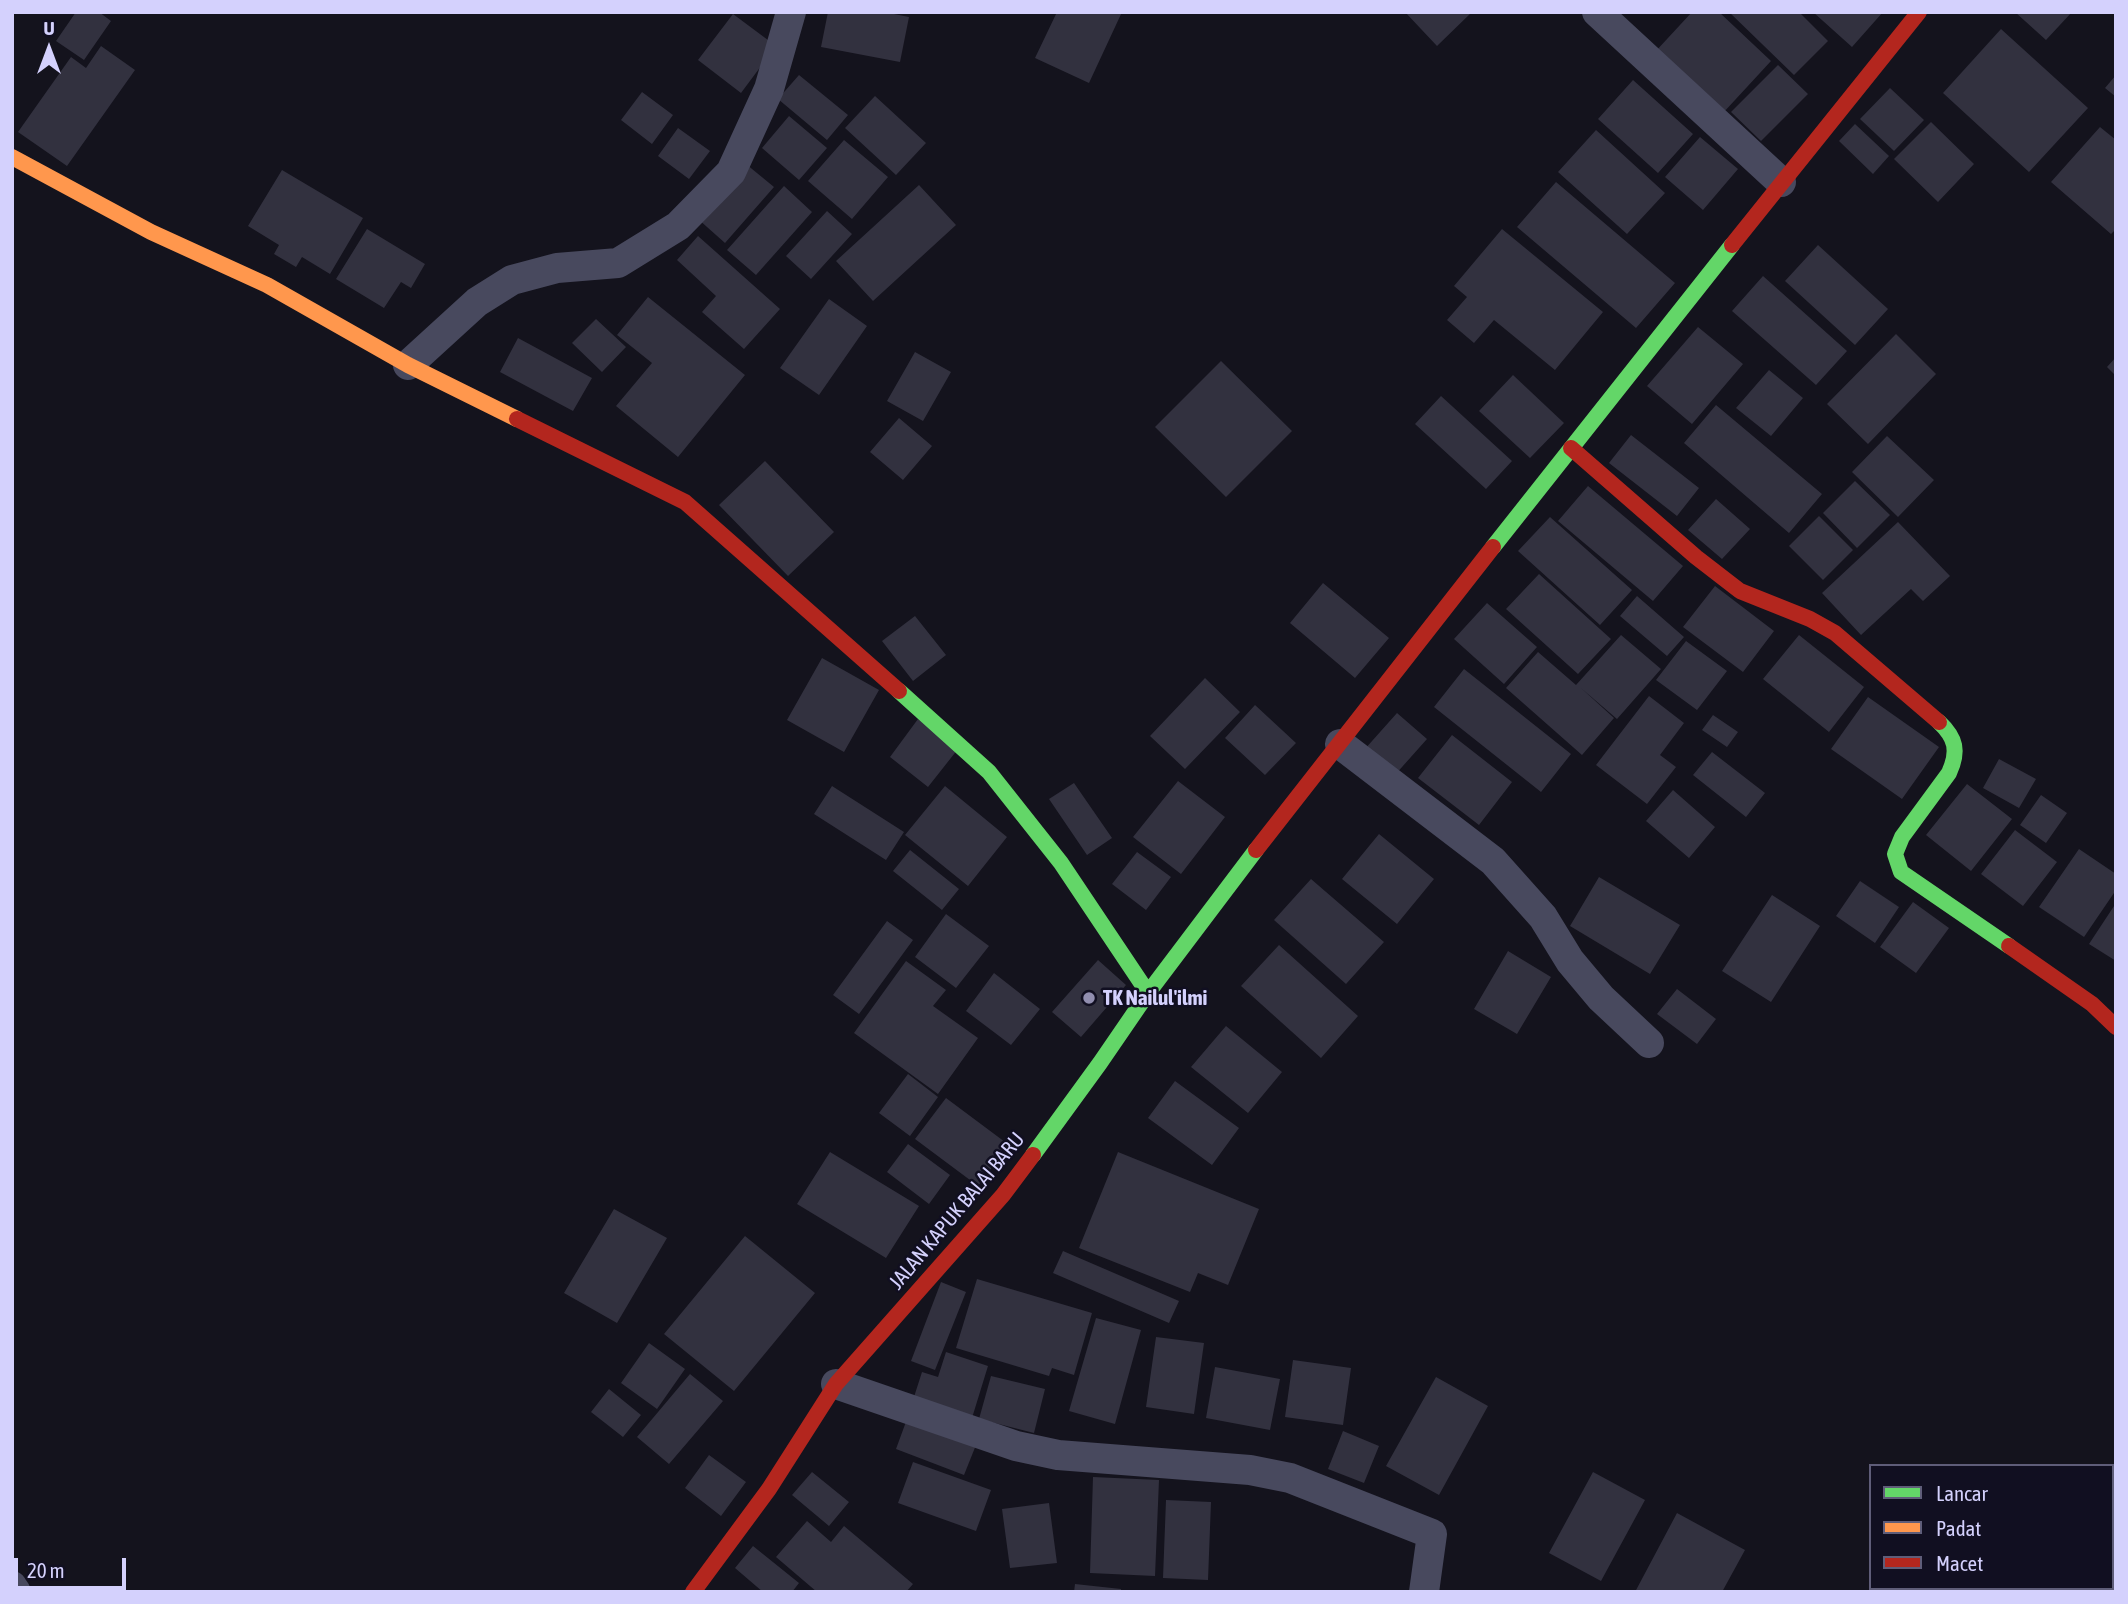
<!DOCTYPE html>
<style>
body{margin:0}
#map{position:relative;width:2128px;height:1604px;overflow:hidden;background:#14131d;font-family:"Asap Condensed",sans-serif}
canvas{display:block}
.frame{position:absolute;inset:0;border:14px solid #d4d1fd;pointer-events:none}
.legend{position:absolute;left:1869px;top:1464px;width:245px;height:126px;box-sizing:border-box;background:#110f21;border:2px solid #5f5d79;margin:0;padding:9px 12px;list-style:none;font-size:21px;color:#d4d1fd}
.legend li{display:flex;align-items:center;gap:14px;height:35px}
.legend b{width:35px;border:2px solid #5f5d79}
.north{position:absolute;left:14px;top:14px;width:70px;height:70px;-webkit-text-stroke:5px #110f21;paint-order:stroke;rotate:0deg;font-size:19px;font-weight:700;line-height:28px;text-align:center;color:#d4d1fd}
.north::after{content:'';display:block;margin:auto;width:24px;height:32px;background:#d4d1fd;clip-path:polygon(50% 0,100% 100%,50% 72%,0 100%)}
.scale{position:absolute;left:14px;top:1558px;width:112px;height:32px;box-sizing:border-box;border:4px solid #d4d1fd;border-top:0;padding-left:9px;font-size:21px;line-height:24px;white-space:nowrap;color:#d4d1fd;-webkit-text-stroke:5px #110f21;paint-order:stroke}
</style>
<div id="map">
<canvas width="2128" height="1604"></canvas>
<div class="frame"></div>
<ul class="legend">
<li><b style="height:9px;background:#63d668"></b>Lancar</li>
<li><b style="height:9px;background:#ff974d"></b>Padat</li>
<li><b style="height:9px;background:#b3261e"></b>Macet</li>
</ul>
<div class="north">U</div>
<div class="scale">20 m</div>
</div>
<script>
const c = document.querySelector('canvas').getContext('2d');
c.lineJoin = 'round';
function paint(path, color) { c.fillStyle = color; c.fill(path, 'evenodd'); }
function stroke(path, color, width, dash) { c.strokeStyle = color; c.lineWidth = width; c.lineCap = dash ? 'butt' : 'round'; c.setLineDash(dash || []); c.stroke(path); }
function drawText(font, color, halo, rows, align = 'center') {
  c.font = font + ' "Asap Condensed",sans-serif'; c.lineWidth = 5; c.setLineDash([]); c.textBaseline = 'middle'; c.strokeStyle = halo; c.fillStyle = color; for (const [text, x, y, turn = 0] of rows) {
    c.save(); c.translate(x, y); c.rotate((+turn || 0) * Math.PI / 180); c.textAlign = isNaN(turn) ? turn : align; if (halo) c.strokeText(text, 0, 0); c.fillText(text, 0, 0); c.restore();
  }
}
const building = new Path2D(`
 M76,12H99L111,21L84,60L56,41Z
 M828,12H884L909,17L900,62L821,47Z
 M1057,12H1122L1089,83L1035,58Z
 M1405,12H1472L1437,46Z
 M1692,12H1719L1771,61L1723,113L1655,52Z
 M1729,12H1799L1828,41L1794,75Z
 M1813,12H1883L1852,47Z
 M2015,12H2072L2046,40Z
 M733,14L776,46L741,93L698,60Z
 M2001,29L2088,108L2029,172L1943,93Z
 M101,46L135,70L67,166L18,132L71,57L86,68Z
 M1778,65L1808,94L1761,141L1731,112Z
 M799,75L848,115L827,140L778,99Z
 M2116,75V97L2105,88Z
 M1633,80L1693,134L1658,173L1598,119Z
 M1890,88L1924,120L1894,151L1860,119Z
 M642,92L673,115L652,144L621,120Z
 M875,96L926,143L896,175L845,128Z
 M789,116L827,148L799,180L762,148Z
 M1931,122L1974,164L1938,202L1894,159Z
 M1855,124L1889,156L1873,174L1839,141Z
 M2100,127L2116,140V229L2111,234L2051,182Z
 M678,128L710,151L689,179L658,156Z
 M1596,130L1665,193L1627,234L1558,172Z
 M1700,137L1738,169L1703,210L1665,177Z
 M844,140L888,177L852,219L808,181Z
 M746,164L774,187L725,243L698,219Z
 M282,170L363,218L330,274L302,257L296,267L274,254L279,245L248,226Z
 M1556,182L1675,283L1636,328L1517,227Z
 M919,185L956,225L873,301L836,261Z
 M784,186L812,212L756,275L727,250Z
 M827,211L852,234L811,279L786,256Z
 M367,229L425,264L411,288L401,282L384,308L336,279Z
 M1502,229L1603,312L1555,370L1494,320L1474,343L1447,320L1467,297L1454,286Z
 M698,236L780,309L744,349L702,312L716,296L677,260Z
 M1818,245L1888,309L1855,345L1785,281Z
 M1763,276L1847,351L1816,385L1732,311Z
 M648,297L745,375L678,457L616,406L652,363L617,335Z
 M829,299L867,326L819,395L780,368Z
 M596,319L626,347L602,372L572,343Z
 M1698,327L1743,364L1692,424L1647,386Z
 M1896,334L1936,374L1868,444L1827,404Z
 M518,338L592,378L573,411L500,372Z
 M915,352L951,372L923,421L887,401Z
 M2116,357V376L2107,367Z
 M1221,361L1292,431L1226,497L1155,427Z
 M1769,370L1803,398L1771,436L1736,408Z
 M1513,375L1564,423L1530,458L1479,411Z
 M1441,396L1512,461L1486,489L1415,424Z
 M1716,405L1822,494L1789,533L1684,443Z
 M899,418L932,446L903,480L870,452Z
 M1631,435L1699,488L1677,516L1609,463Z
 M1887,436L1934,480L1898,517L1852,472Z
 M765,461L834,532L788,576L719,505Z
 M1855,481L1890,515L1857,548L1823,513Z
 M1588,486L1683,566L1653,601L1558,521Z
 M1716,499L1750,529L1722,559L1688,530Z
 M1819,516L1853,550L1823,580L1789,546Z
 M1550,517L1632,590L1600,625L1518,551Z
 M1898,522L1950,576L1923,601L1911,589L1861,635L1822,593Z
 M1539,574L1611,639L1578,674L1506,609Z
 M1323,583L1389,638L1355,678L1290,623Z
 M1715,586L1774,631L1743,672L1683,627Z
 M1637,596L1684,637L1667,656L1620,616Z
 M1487,603L1537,647L1504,684L1454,639Z
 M915,616L946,655L913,681L882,641Z
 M1621,635L1661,669L1617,719L1581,688L1614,718L1582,755L1506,688L1538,652L1576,685Z
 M1799,635L1864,687L1829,732L1763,679Z
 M1686,641L1727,671L1697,710L1656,680Z
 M822,658L879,690L844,752L787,720Z
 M1464,669L1571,754L1541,792L1434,707Z
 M1205,678L1240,712L1185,769L1150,736Z
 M1649,696L1684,723L1660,755L1676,767L1647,804L1596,765Z
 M1868,697L1939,747L1902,799L1831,749Z
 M1255,705L1296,743L1265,775L1225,738Z
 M1397,713L1427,739L1394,776L1364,750Z
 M1713,715L1738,732L1727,747L1702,730Z
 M918,719L958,749L928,787L890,757Z
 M1452,735L1512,782L1479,825L1418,778Z
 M1712,752L1765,793L1746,817L1693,775Z
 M1999,759L2036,779L2019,808L1983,788Z
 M1178,781L1225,817L1181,874L1133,837Z
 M1074,783L1112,838L1087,855L1049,799Z
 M1967,784L2012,819L1971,871L1926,835Z
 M832,786L904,832L886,860L814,814Z
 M945,786L1007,837L968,886L905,835Z
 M1673,790L1715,827L1689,858L1646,821Z
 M2041,795L2067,813L2046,843L2020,825Z
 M2015,830L2057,862L2023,906L1981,874Z
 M1379,834L1434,879L1397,924L1342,879Z
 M2079,849L2116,874V890L2084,937L2039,907Z
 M910,850L959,889L942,910L893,871Z
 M1137,852L1171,877L1146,910L1112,884Z
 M1599,877L1680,925L1650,974L1570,926Z
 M1311,879L1384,942L1346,984L1274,920Z
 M1860,881L1899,907L1875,943L1836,916Z
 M1772,895L1820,926L1771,1002L1722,971Z
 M1913,902L1949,928L1916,973L1880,947Z
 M2116,903V961L2089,944Z
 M946,914L989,946L956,988L915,957Z
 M887,921L913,940L859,1014L833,995Z
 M1279,945L1358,1016L1321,1058L1241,986Z
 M1508,951L1551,977L1517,1034L1474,1009Z
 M1098,960L1126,985L1081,1037L1052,1012Z
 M906,961L946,990L933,1006L978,1038L938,1094L854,1033Z
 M994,973L1040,1009L1011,1045L966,1011Z
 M1677,989L1716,1019L1697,1044L1657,1014Z
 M1226,1026L1282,1072L1248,1113L1191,1067Z
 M908,1074L938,1097L910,1136L879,1113Z
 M1175,1081L1239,1128L1212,1165L1148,1118Z
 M946,1098L1009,1145L978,1186L915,1139Z
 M908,1144L950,1175L929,1204L887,1172Z
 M830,1152L919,1206L886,1258L797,1204Z
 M1118,1152L1259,1209L1228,1285L1198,1273L1190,1292L1079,1248Z
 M614,1209L667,1238L617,1323L564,1293Z
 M745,1236L815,1293L734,1391L664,1334Z
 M1063,1251L1179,1301L1169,1323L1053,1273Z
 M977,1279L1092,1313L1074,1375L1052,1368L1049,1376L956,1348Z
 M941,1282L966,1292L935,1370L911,1361Z
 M1096,1318L1141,1330L1115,1424L1069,1411Z
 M1156,1337L1204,1343L1194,1414L1146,1407Z
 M649,1343L685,1369L657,1409L621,1383Z
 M946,1352L988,1366L972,1418L913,1400L922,1372L938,1377Z
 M1293,1360L1351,1368L1343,1425L1285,1417Z
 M1215,1367L1280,1379L1270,1430L1206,1418Z
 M690,1374L723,1401L669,1464L637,1437Z
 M991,1376L1045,1389L1034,1433L979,1419Z
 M1436,1377L1488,1406L1439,1495L1386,1466Z
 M609,1389L641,1415L623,1437L591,1412Z
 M907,1419L976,1445L964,1475L896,1449Z
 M1343,1431L1379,1446L1364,1483L1328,1469Z
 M709,1455L746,1482L721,1516L685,1488Z
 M913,1462L991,1490L976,1531L898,1503Z
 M812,1472L849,1502L829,1526L792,1495Z
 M1593,1472L1645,1500L1601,1581L1549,1553Z
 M1093,1477L1159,1480L1155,1576L1090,1573Z
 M1166,1500L1211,1502L1208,1580L1163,1578Z
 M1049,1503L1057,1563L1010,1568L1002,1509Z
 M1677,1513L1745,1550L1722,1592H1635Z
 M807,1521L831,1542L844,1526L913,1584L906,1592H817L776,1557Z
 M753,1546L799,1583L792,1592H763L735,1568Z
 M1075,1584L1121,1589V1592H1074Z`);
const street = new Path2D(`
 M1597,12L1781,182
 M408,365L477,302L512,280L557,268L618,263L678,226L731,172L769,89L791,12
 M1340,744L1493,861L1543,917L1570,961L1601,998L1649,1043
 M836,1384L1016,1446L1058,1455L1250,1470L1290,1478L1432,1534L1424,1592
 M12,1586L16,1592`);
const fast = new Path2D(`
 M1493,547L1732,245
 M899,691L989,772L1061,863L1148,993
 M1939,722C1956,738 1959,751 1949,773L1902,837L1895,854L1901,872L2009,946
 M1033,1155L1100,1063L1148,993L1256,850`);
const slow = new Path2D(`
 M12,157L151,232L267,285L408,365L517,419`);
const jam = new Path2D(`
 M1732,245L1919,12
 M517,419L685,502L899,691
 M1571,448L1696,557L1740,591L1810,619L1835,633L1939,722
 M1256,850L1493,547
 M2009,946L2092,1004L2116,1027
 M693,1592L769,1489L836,1384L1003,1195L1033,1155`);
const markers = [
 [1089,998,7,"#918eaf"]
];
const poiNames = [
 ["TK Nailul'ilmi",1103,998]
];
const streetNames = [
 ["JALAN KAPUK BALAI BARU",957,1211,-50]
];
paint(building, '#32313f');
stroke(street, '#48495e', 30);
stroke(fast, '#63d668', 16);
stroke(slow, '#ff974d', 16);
stroke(jam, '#b3261e', 16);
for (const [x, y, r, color] of markers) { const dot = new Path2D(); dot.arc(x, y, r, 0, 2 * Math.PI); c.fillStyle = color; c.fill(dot); stroke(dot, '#110f21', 2.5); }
drawText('bold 21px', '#d4d1fd', '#110f21', poiNames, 'left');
drawText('21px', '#d4d1fd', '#110f21', streetNames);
</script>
